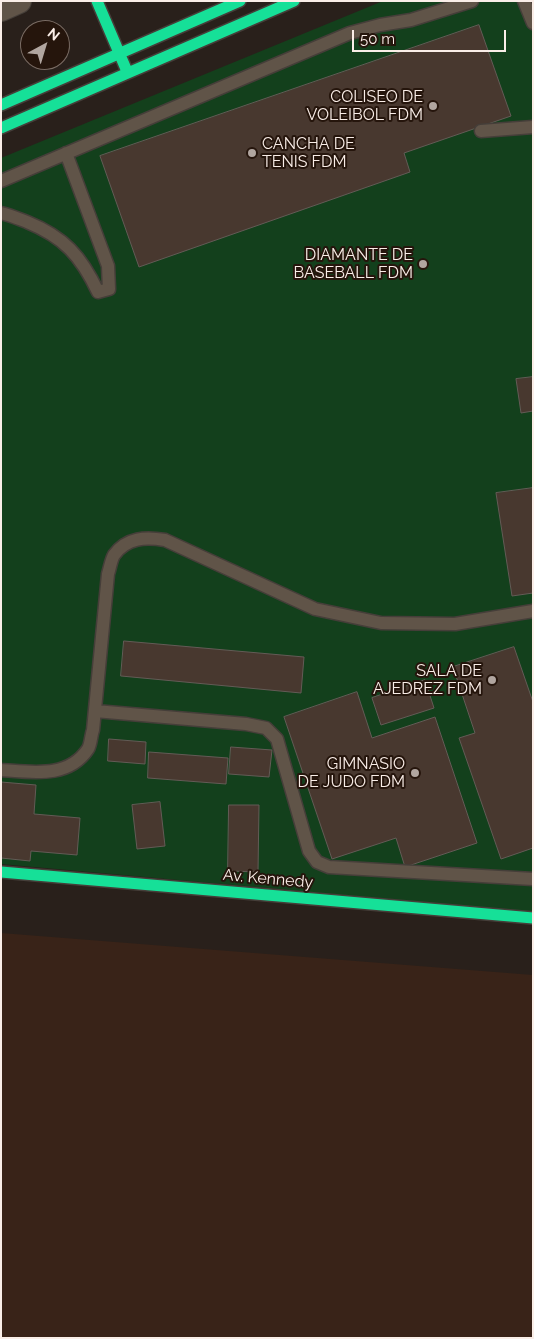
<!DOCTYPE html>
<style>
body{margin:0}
#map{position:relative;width:534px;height:1339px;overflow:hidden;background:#29201b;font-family:Raleway,sans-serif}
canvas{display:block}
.frame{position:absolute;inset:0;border:2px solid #faeee8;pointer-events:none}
.north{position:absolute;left:20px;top:20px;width:50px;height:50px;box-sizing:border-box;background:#25150c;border:1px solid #7a6c64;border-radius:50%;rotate:39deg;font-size:14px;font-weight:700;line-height:20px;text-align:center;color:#faeee8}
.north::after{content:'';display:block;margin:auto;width:18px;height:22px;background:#b1a6a0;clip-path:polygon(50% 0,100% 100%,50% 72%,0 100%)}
.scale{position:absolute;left:352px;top:30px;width:154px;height:22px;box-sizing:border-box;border:2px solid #faeee8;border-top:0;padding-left:6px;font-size:15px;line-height:18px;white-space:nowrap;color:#faeee8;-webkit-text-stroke:4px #25150c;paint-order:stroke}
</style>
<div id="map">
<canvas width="534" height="1339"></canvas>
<div class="frame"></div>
<div class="north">N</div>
<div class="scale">50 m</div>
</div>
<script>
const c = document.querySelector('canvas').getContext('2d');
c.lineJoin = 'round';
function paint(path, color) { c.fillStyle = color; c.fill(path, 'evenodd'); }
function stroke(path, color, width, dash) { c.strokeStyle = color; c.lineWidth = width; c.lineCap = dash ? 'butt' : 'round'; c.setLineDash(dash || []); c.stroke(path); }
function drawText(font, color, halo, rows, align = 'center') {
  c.font = font + ' Raleway,sans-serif'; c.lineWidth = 4; c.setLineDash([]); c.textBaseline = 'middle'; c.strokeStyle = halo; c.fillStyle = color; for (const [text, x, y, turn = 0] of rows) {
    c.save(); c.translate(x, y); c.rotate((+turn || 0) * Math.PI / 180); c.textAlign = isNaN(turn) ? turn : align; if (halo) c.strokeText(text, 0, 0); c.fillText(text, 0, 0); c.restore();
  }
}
const built = new Path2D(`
 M1,933L533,975V1338H1Z`);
const green = new Path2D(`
 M383,1H533V912L1,864V158Z`);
const building = new Path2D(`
 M479,25L511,116L404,153L410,172L139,267L100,156Z
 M533,377V411L521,413L516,379Z
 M533,488V593L512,596L496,493Z
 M124,641L304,657L301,693L121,676Z
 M514,647L533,702V848L501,859L459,738L475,733L453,667Z
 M425,680L434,708L381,725L372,698Z
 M357,692L372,738L435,717L477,843L405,867L396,838L332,859L284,717Z
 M109,739L146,742L145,764L108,761Z
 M231,747L272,750L269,777L229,774Z
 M149,752L228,758L226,784L148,778Z
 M1,782L36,785L34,814L80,818L77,855L31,851L30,861L1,858Z
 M160,802L165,846L137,849L132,805Z
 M229,805H259L258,872L228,871Z`);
const lane = new Path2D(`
 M524,1L533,23
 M481,131L533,127
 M1,181L350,33L380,25L411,20L472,1
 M1,213C10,215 19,219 27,222C64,237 81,256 98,292L109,289L108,266L66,153
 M95,711L246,724L266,728L277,739L309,851L317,862L329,867L533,879
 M1,770C32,772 68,779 88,749C91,744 91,735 93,730L108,574C110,568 111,560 114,555C127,537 146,537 165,540L315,609L381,623L455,624L533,611`);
const street = new Path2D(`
 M1,9L19,1`);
const fast = new Path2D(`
 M97,1L126,69
 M1,105L240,1
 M1,128L294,1
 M1,872L533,918`);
const markers = [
 [433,106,5,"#b1a6a0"],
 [252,153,5,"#b1a6a0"],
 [423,264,5,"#b1a6a0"],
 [492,680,5,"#b1a6a0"],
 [415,773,5,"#b1a6a0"]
];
const poiNames = [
 ["COLISEO DE",423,97],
 ["VOLEIBOL FDM",423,115],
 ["CANCHA DE",262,144,"left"],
 ["TENIS FDM",262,162,"left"],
 ["DIAMANTE DE",413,255],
 ["BASEBALL FDM",413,273],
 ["SALA DE",482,671],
 ["AJEDREZ FDM",482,689],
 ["GIMNASIO",405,764],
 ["DE JUDO FDM",405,782]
];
const streetNames = [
 ["Av. Kennedy",268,879,5]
];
paint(built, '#392318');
paint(green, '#13401c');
paint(building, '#48382f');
stroke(building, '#635b56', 1);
stroke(lane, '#453e39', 15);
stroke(street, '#453e39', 26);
stroke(fast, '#453e39', 14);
stroke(lane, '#605448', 12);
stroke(street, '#605448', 24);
stroke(fast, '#16e098', 11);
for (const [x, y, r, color] of markers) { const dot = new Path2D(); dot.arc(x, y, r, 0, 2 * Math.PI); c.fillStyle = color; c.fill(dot); stroke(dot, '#25150c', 2); }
drawText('16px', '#faeee8', '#25150c', poiNames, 'right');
drawText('16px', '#faeee8', '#25150c', streetNames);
</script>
